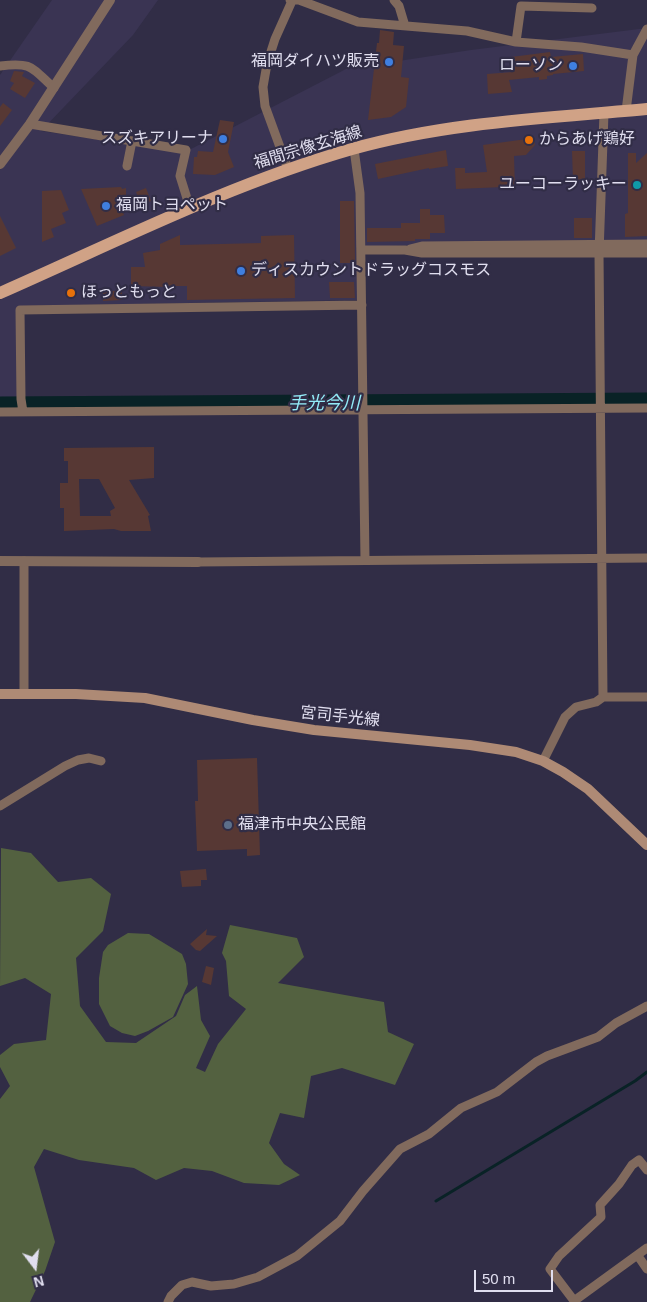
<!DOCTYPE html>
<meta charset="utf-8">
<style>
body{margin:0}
#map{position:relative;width:647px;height:1302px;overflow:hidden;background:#312d46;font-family:Helvetica,sans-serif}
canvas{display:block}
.north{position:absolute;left:10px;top:1242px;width:50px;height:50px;-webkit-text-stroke:4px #312d46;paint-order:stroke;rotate:165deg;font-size:14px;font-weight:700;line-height:20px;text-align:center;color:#e0deef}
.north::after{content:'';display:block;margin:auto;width:18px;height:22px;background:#e0deef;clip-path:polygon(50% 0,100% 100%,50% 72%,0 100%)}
.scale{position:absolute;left:474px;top:1270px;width:79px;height:22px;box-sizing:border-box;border:2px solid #e0deef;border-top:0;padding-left:6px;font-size:15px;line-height:18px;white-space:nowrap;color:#e0deef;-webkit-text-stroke:4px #312d46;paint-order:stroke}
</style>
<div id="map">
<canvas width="647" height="1302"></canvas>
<div class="north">N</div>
<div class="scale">50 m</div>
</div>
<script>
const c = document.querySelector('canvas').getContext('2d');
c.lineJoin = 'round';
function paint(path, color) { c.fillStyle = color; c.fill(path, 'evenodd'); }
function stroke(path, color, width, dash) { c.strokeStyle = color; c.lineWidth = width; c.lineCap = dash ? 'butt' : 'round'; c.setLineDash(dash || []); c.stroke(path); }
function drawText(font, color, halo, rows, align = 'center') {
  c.font = font + ' Helvetica,"Noto Sans JP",sans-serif'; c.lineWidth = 4.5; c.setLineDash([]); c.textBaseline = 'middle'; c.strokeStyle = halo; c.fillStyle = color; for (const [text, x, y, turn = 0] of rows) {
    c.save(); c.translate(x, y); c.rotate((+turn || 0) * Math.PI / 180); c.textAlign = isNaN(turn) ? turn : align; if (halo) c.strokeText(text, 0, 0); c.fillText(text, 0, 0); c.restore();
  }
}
const built = new Path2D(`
 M52,0H158L133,35L41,131L176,151L191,149L346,69L471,50L647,28V242H524L356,247L358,300L18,306L17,397H0V75Z`);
const green = new Path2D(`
 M1,848L31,853L58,882L91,878L111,894L103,931L76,958L80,1006L106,1042L136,1043L176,1016L185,995L197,986L201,1020L210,1036L196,1068L205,1072L218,1044L246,1009L229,996L226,961L222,953L230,925L297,938L304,957L278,983L384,1002L388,1032L414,1044L395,1085L342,1068L311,1076L304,1118L280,1113L269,1143L284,1164L300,1175L279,1185L244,1183L212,1171L184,1168L156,1180L134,1168L79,1160L44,1149L34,1167L55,1242L45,1271L30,1302H0V1099L10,1086L0,1067V1055L14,1044L46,1040L51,994L25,978L0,986Z
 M128,933L149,934L182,954L186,964L188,984L173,1017L148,1031L135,1036L122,1033L110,1026L99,1004V978L103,952L108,945Z`);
const stream = new Path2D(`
 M436,1201L635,1081L647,1072`);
const river = new Path2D(`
 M0,406L647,402`);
const building = new Path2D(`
 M380,30L394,32L393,45L404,46L401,77L409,78L406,107L391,117L368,120L377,43H379Z
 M550,52L551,57L583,54L584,71L553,74V75L547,76V79L539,80V77L509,80L512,92L488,94L487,74L513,72L511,57Z
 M14,71L24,72L22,76L35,83L25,98L10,89L14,83L10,81Z
 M3,103L12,110L0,126V107Z
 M220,120L234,122L228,152L234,167L215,175L193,174L194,157H197L198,151L213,152Z
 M534,138L535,145L526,155L514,156L515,189H504V187L456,189L455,168H465V173L487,172L483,145Z
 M446,150L448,166L429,169V168L378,179L375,164Z
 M572,151H585V179L573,180Z
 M628,153H636V163L647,153V236L625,237V214L628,213Z
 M121,187L122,189L126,188V205L121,207L124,215L97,226L81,189Z
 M146,188L151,201L141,205L136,192Z
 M61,190L69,210L62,213L66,223L51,229L54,237L42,242V191Z
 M340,201H354L355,263H340Z
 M420,209H430V215H444L445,233H430V239H415V241L367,242V228H401V223H420Z
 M0,216L16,248L0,256Z
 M574,218H592V238H574Z
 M180,235V245L261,243V236L294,235L295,298L187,300V286H168V287L131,286V267H145L143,253L160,250V244Z
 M329,282H354L355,298H330Z
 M103,291H122V300L103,301Z
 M154,447V478L129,480L150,515L148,516L151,531H121L114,529L64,531V508H60V483H68V461H64V448ZM79,479H99L115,508L110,511L111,516H80Z
 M257,758L260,855L247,856V849L197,851L195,801H198L197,760Z
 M206,869L207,880H201V886L182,887L180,871Z
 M207,929L206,935L217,936L200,951L196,950L190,944Z
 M206,966L214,968L211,985L202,982Z`);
const minor = new Path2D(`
 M290,0H299L358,22L467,31L516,42L581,47L633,55
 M394,0L399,6L405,26
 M516,42L521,6L592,8
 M0,66C32,62 31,67 54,88
 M626,111L633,55L647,29
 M30,124L186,150L180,176L190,208
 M354,149L360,193L365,560
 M127,166L132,141
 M288,169L265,106L263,87L267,64L275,39L292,1
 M410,249L422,246L647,244
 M361,250H405L422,253H647
 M0,412L647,408
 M23,412L21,399L20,310L362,305
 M24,561V694
 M198,562L647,558
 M603,697L599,253L604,113
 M543,761L565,717L576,707L596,702L603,697H647
 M0,806L65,766L78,760L89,758L101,761
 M638,1256L647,1269
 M574,1301L647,1248
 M168,1302L171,1296L182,1285L192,1282L211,1286L234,1284L258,1277L297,1256L340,1221L363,1191L400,1149L429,1134L461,1108L497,1092L536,1062L547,1056L598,1037L616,1023L647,1006
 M575,1302L550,1269L559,1256L601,1217L600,1205L619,1184L632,1165L639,1160L647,1170`);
const tertiary = new Path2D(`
 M0,164L30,124L110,0
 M0,561L198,562`);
const secondary = new Path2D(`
 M0,694H76L145,698L253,720L314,730L470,745L516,752L543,761L563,772L588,789L647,845`);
const primary = new Path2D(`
 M0,293C116,242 230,184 352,149C448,122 549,118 647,109`);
const markers = [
 [389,62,5,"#3f7fe0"],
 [573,66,5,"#3f7fe0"],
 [223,139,5,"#3f7fe0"],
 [529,140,5,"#e8710a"],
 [637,185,5,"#0f9aa8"],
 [106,206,5,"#3f7fe0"],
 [241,271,5,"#3f7fe0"],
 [71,293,5,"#e8710a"],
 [228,825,5,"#5c6f8a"]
];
const poiNames = [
 ["福岡ダイハツ販売",379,62,"right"],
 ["ローソン",563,66,"right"],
 ["スズキアリーナ",213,139,"right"],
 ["からあげ鶏好",539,140],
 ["ユーコーラッキー",627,185,"right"],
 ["福岡トヨペット",116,206],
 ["ディスカウントドラッグコスモス",251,271],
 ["ほっともっと",81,293],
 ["福津市中央公民館",238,825]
];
const streetNames = [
 ["福間宗像玄海線",308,148,-17],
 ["宮司手光線",340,717,6]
];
const waterNames = [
 ["手光今川",324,404]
];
paint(built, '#3a3453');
paint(green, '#536140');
stroke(stream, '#092226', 3);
stroke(river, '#092226', 19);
paint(building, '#573834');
stroke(minor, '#816a5d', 9);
stroke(tertiary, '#816a5d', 10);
stroke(secondary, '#ae8a75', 10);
stroke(primary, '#d0a286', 12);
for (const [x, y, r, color] of markers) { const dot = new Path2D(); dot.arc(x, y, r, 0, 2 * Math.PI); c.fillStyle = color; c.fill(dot); stroke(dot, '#312d46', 2); }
drawText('16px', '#e0deef', '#312d46', poiNames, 'left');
drawText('16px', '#e0deef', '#312d46', streetNames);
drawText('italic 18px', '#93ecf8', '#312d46', waterNames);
</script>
